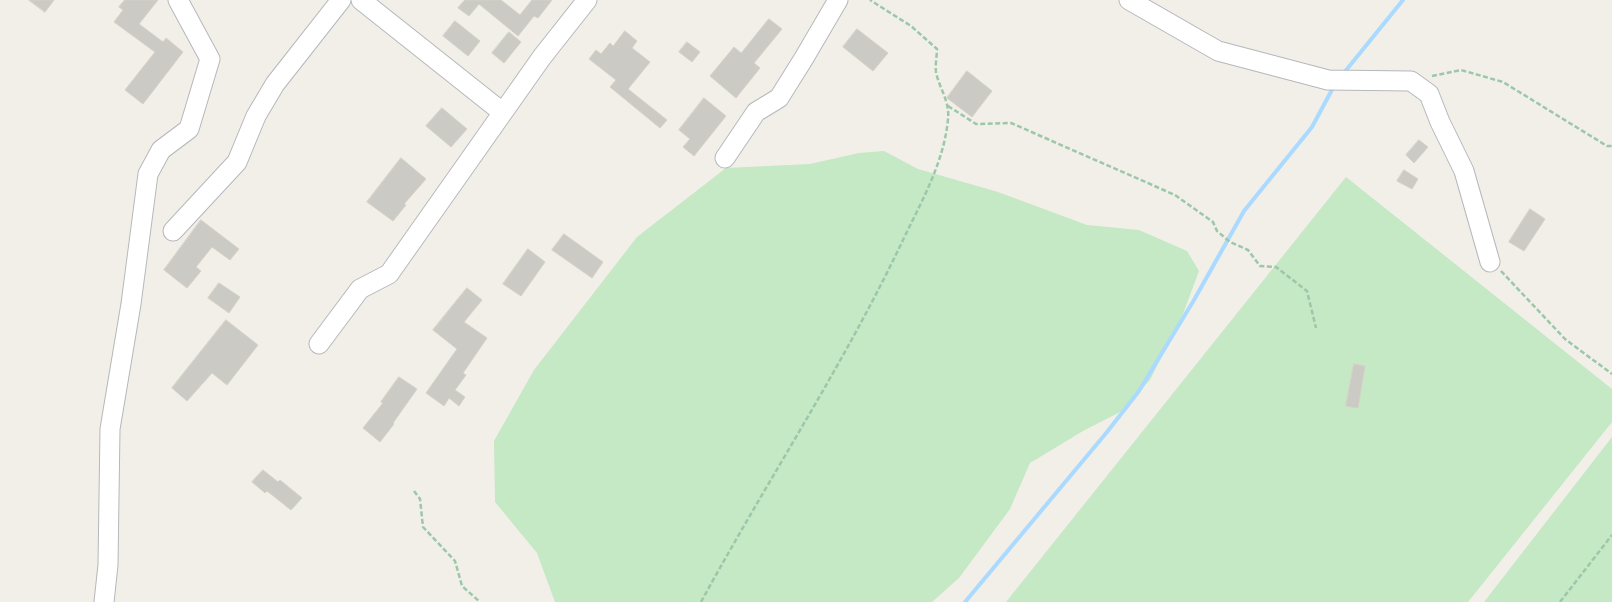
<!DOCTYPE html>
<style>
body{margin:0}
canvas{display:block;background:#f1efe8}
</style>
<canvas width="1612" height="602"></canvas>
<script>
const c = document.querySelector('canvas').getContext('2d');
c.lineJoin = 'round';
function paint(path, color) { c.fillStyle = color; c.fill(path, 'evenodd'); }
function stroke(path, color, width, dash) { c.strokeStyle = color; c.lineWidth = width; c.lineCap = dash ? 'butt' : 'round'; c.setLineDash(dash || []); c.stroke(path); }
const green = new Path2D(`
 M884,151L918,169L998,192L1087,225L1139,230L1187,251L1199,271L1183,314L1150,380L1120,412L1083,431L1030,463L1010,509L959,578L932,602H555L537,553L495,502L494,441L534,370L637,237L726,168L810,164L859,153Z
 M1346,177L1612,389V422L1468,602H1006Z
 M1612,437V602H1484Z`);
const stream = new Path2D(`
 M1343,74L1403,0
 M965,602L1107,432L1139,391L1194,300L1244,211L1312,127L1334,86`);
const building = new Path2D(`
 M29,0H54L45,12Z
 M125,0H158L139,24L163,42L166,38L183,52L143,104L125,90L155,52L114,22L123,10L119,7Z
 M465,0H501L520,15L532,0H552L538,18L534,16L518,36L479,4L469,16L458,8Z
 M769,19L782,29L754,63L760,68L736,98L710,76L734,47L741,53Z
 M455,21L480,41L468,56L443,36Z
 M857,29L888,53L873,71L843,47Z
 M625,31L637,41L632,48L650,62L628,89L667,120L660,128L610,87L616,80L589,59L596,50L601,54L610,43L613,46Z
 M509,32L521,42L504,63L492,53Z
 M687,42L700,52L692,62L679,52Z
 M967,71L992,91L972,117L947,98Z
 M704,98L726,116L694,156L683,147L690,139L679,130Z
 M442,108L467,129L451,147L426,126Z
 M1419,140L1428,147L1414,163L1406,155Z
 M401,158L426,179L404,204L406,205L393,221L367,202Z
 M1404,170L1418,179L1412,189L1397,181Z
 M1530,209L1545,219L1524,251L1509,242Z
 M201,220L239,249L230,260L212,247L196,267L201,271L187,288L164,270Z
 M564,234L603,262L592,278L552,250Z
 M528,249L545,262L521,296L503,284Z
 M219,283L240,297L229,313L208,298Z
 M467,288L482,300L464,322L487,338L463,373L466,375L455,390L465,397L459,406L449,398L444,406L426,393L457,349L433,330Z
 M226,320L258,345L227,385L212,373L187,401L172,388Z
 M1354,364L1365,366L1358,408L1346,406Z
 M399,377L417,389L393,423L394,424L380,442L363,428L383,403L381,402Z
 M263,470L278,482L280,480L302,498L291,510L267,491L265,493L252,482Z`);
const path = new Path2D(`
 M1432,76L1461,70L1503,82L1607,146H1612
 M948,106L976,124L1011,123L1175,195L1213,222L1217,231L1230,242L1248,250L1260,266L1276,267L1307,291L1316,328
 M1501,271L1565,339L1612,374
 M414,491L420,499L423,527L455,561L462,586L480,602
 M701,602C767,481 843,366 902,242C921,202 944,163 948,119C950,101 939,88 936,72C935,65 937,56 937,49L911,26L870,0
 M1560,602L1612,535`);
const minor = new Path2D(`
 M361,0L502,112
 M1129,0L1218,51L1328,80L1411,81L1429,94L1440,122L1464,171L1490,262
 M725,158L756,112L779,98L804,58L838,0
 M173,231L237,162L256,116L275,84L341,0
 M319,344L360,289L389,274L542,57L587,0
 M104,602L108,565L110,429L131,304L148,174L161,150L189,129L210,59L178,0`);
paint(green, '#c5e8c5');
stroke(stream, '#aadaff', 4);
paint(building, '#cccac5');
stroke(building, '#d6d1c6', 1);
stroke(minor, '#b5b8bc', 21);
stroke(path, '#9cc7a9', 2.5, [5, 2.5]);
stroke(minor, '#fff', 19);
</script>
